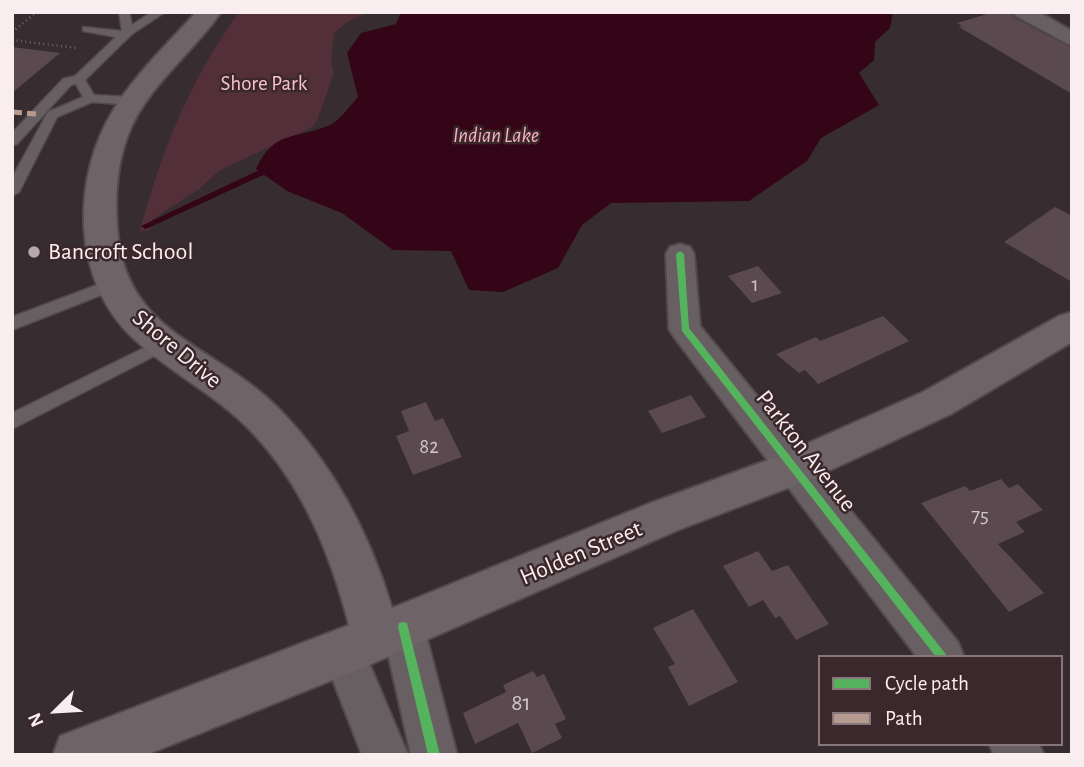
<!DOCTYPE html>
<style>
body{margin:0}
#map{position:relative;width:1084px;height:767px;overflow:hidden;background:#372c2f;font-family:"Alegreya Sans",sans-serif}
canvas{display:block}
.frame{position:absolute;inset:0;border:14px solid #faedf0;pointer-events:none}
.legend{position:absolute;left:818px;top:655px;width:245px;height:91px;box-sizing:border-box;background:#3b282c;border:2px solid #87777a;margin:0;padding:9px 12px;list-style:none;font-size:21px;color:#faedf0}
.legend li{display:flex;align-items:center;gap:14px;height:35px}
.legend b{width:35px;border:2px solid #87777a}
.north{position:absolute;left:21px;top:676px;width:70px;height:70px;-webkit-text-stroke:5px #3b282c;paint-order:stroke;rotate:246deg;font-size:19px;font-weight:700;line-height:28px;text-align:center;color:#faedf0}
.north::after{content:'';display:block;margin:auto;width:24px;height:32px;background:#faedf0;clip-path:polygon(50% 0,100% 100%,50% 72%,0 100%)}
</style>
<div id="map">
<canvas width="1084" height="767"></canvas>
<div class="frame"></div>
<ul class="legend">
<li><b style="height:9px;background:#56b35d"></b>Cycle path</li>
<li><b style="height:9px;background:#b69a8f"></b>Path</li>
</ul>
<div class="north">N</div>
</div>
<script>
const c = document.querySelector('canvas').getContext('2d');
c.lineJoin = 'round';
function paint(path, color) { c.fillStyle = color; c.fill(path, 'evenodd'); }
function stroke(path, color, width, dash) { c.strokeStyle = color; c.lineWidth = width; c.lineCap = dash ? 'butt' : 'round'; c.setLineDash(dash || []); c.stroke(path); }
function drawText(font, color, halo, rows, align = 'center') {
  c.font = font + ' "Alegreya Sans",sans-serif'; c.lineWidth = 5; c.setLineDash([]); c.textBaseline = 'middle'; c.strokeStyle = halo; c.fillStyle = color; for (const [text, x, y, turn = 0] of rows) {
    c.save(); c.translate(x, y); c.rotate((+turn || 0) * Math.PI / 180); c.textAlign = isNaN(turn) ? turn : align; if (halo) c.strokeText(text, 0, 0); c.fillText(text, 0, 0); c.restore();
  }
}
const green = new Path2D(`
 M239,12H369L347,22L334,33L331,62L334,73L317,121L311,128L220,170L198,190L153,219L150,230L140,231C161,151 190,80 239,12Z`);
const water = new Path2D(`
 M401,12H893L890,28L875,42L874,60L859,73L879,105L821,138L807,161L749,201L611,203L582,225L558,268L503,292L469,290L451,251L393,250L342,213L287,191L256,169C275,129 295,140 330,125C340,120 350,106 358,97L347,53L361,33L396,24Z`);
const stream = new Path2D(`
 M273,168H276V172L261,176L148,228L145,229L141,226L255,172Z`);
const building = new Path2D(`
 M994,12H1011L1015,18L1072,48V94L959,27L962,26L957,23Z
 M12,47L60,53L12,93Z
 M1055,207L1072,216V282L1004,242Z
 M758,266L782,293L752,303L728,276Z
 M883,316L909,341L818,384L805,370L799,373L776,354L816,337L820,341Z
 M691,395L706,417L662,433L648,411Z
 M426,402L435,421L443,418L462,457L413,475L396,436L409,431L401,411Z
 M1001,479L1009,488L1018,484L1043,510L1016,522L1025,532L998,544L1044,593L1009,612L921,503L965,486L970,491Z
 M758,551L772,571L788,565L829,624L796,640L780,616L775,618L763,600L749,607L723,566Z
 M693,609L738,682L689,706L668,667L675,664L653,628Z
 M533,671L537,677L544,674L566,719L555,724L562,738L532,753L518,723L475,744L463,713L506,692L503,685Z`);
const path = new Path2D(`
 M12,32L37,12
 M12,40L77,48`);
const service = new Path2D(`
 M119,12H129L132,25L152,12H165L132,34L85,80L94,95L132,97L138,101L132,105L92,102L57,117L19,192L12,196V178L48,112L83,97L76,84L71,85L17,144L12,145V133L63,79L75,76L116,37L83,31V27L122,31Z
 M113,279L121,284L119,288L12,330V317Z
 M164,338L170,340L172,344L170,348L12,429V413Z`);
const minor = new Path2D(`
 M1013,12H1039L1072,31V46L1016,16Z
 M680,244L690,247L694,254L700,326L958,642L964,657H917L674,337L669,329L666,254L670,247Z
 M403,607L418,613L424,627L457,755H411L382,627L388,613Z
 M343,631L358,637L408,755H362L322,652L328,637Z
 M989,744H1039L1044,755H994Z`);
const secondary = new Path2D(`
 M196,12H221C192,54 147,86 128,135C117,164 115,193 117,224C122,336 216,343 281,411C334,466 370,535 392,608L648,504L779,456L923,392L1059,316L1072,312V342L951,414L809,480L678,530L360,669L146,755H53L60,736L349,625C330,553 303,485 250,430C215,394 169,372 133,338C71,280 71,178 114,109C136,73 168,44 196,12Z`);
const quiet = new Path2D(`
 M12,112L36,114`);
const cycleway = new Path2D(`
 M680,251L684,254L689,328L948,657H936L682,331L676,254Z
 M403,622L407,623L440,755H428L398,627L399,623Z`);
const markers = [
 [34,252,7,"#b6a9ac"]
];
const farParknames = [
 ["Shore Park",264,84]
];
const farWaternames = [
 ["Indian Lake",496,136]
];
const numberNames = [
 ["1",755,285],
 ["82",429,447],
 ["75",980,516]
];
const poiNames = [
 ["Bancroft School",48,252]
];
const streetNames = [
 ["Shore Drive",177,349,40],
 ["Parkton Avenue",806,451,52],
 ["Holden Street",581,553,-23]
];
const nearNumbernames = [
 ["81",521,703]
];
paint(green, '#533039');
paint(water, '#330516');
paint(stream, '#330516');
paint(building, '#5a494e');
stroke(service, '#52494b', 3);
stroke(minor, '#52494b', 4);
stroke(secondary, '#52494b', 4);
stroke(path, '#70696a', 2.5, [1, 3.5]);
paint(service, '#675f61');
paint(minor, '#675f61');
paint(secondary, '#6e6366');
stroke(quiet, '#b69a8f', 5, [10, 5]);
paint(cycleway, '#56b35d');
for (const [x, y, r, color] of markers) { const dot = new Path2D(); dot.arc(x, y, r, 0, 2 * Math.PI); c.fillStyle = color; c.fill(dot); stroke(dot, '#3b282c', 2.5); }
drawText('21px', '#f9c1cd', '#3b282c', farParknames);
drawText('italic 21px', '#fbb1c2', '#3b282c', farWaternames);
drawText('21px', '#d2c4c8', null, numberNames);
drawText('24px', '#faedf0', '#3b282c', poiNames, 'left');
drawText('24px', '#faedf0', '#3b282c', streetNames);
drawText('24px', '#d2c4c8', null, nearNumbernames);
</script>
